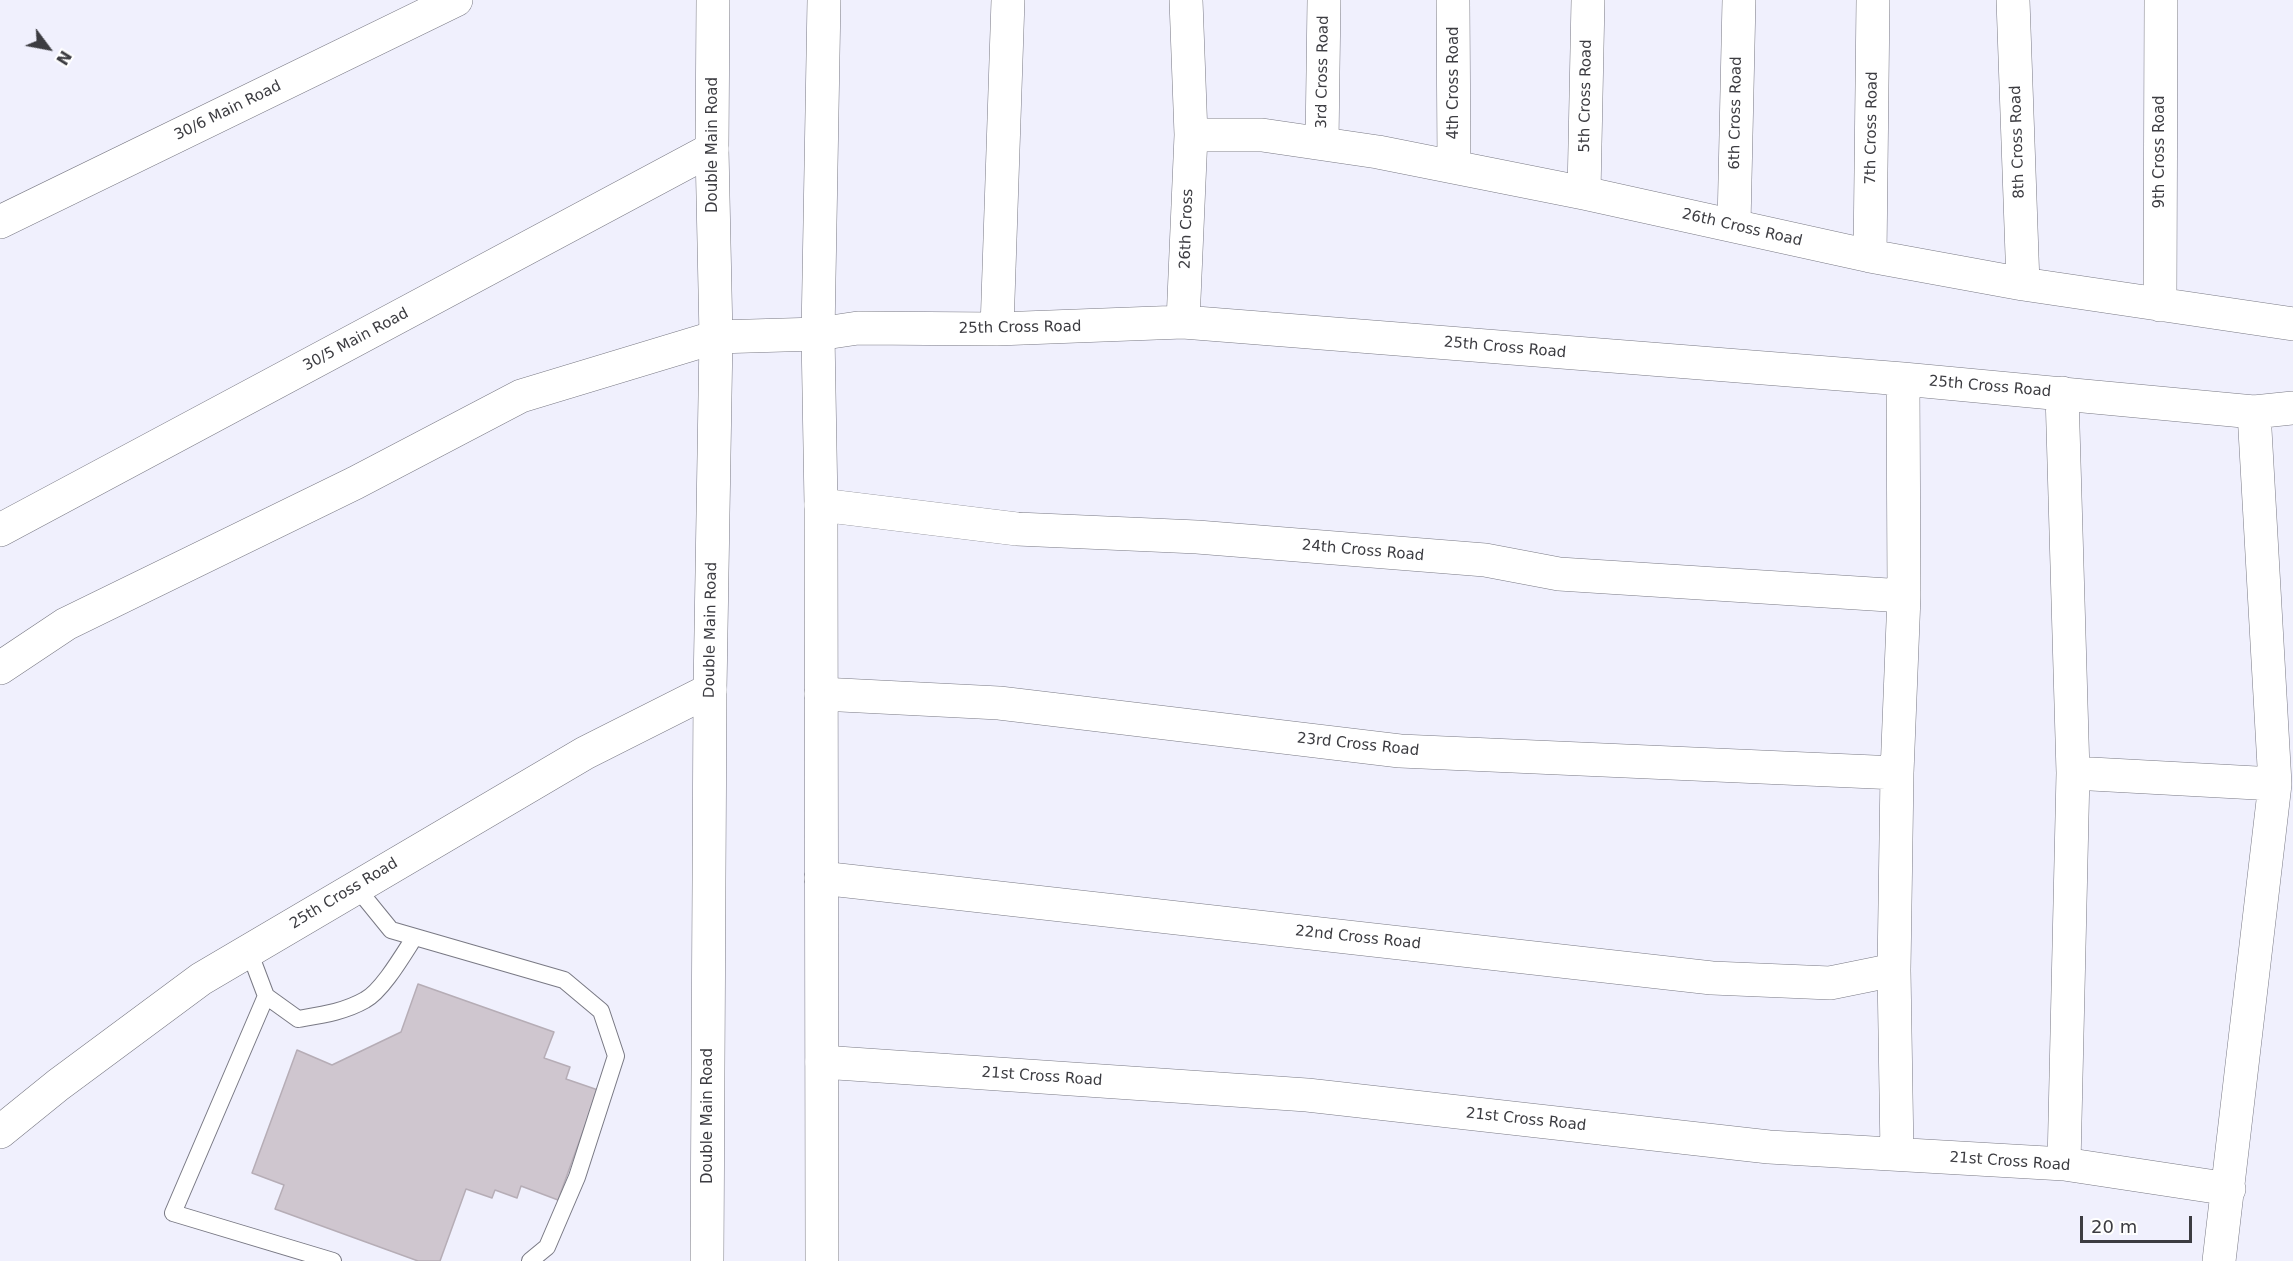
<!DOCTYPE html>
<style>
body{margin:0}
#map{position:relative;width:2293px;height:1261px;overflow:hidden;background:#f0f0fd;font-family:"DejaVu Sans",sans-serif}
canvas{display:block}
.north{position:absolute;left:18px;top:18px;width:60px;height:60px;-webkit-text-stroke:4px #fff;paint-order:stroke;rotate:122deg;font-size:16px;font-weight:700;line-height:24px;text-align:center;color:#3c3c41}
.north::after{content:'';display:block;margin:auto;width:21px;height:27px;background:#3c3c41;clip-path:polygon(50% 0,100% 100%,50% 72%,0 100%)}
.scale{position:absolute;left:2080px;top:1216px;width:112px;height:27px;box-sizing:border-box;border:3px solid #3c3c41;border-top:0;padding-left:8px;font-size:18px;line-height:21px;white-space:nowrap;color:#3c3c41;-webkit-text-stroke:4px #fff;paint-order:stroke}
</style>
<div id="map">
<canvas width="2293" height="1261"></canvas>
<div class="north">N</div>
<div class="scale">20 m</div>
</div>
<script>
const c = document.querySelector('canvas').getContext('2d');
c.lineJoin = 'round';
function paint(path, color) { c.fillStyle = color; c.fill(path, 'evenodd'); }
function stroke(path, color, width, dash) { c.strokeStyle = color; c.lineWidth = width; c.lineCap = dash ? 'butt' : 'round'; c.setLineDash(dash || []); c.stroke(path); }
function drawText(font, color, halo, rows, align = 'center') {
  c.font = font + ' "DejaVu Sans",sans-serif'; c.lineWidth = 4.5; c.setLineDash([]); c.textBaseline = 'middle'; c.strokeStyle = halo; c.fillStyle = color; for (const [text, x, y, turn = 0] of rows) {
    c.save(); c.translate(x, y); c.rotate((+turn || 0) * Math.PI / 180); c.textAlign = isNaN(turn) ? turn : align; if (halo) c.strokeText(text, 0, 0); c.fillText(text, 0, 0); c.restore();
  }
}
const building = new Path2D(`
 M418,984L554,1032L544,1058L570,1067L566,1079L598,1090L558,1200L521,1186L517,1198L495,1190L492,1198L466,1189L440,1261H418L275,1209L284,1185L252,1173L297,1050L332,1065L401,1032Z`);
const service = new Path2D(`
 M356,887L391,930L564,980L601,1011L616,1056L577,1177L547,1247L530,1261
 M249,951L266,996L173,1213L333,1261
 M266,996L298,1019C321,1015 344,1012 365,1000C382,991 403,955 414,938`);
const minor = new Path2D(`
 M1453,0L1454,167
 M2013,0L2023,284
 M1191,135H1262L1378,152L1584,193L1870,256L2023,284L2293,324
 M1322,143L1324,0
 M1584,193L1588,0
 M0,222L456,0
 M1734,225L1739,0
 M1870,256L1873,0
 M2160,305L2161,0
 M1183,322L1191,135L1186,0
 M997,329L1008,0
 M2062,393L2073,773L2064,1164
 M821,505L1017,529L1197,537L1485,560L1559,574L1904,596
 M0,530L712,149
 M0,668L66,624L355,483L521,396L716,337L818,334L858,328L997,329L1183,322L1903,379L2254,412L2293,408
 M821,694L999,703L1400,751L1897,773
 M2073,773L2275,784
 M821,878L1712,978L1830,983L1894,970
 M822,1062L1307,1095L1769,1147L2064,1164L2229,1189
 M0,1132L58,1085L201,979L585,753L710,690
 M1897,1154L1894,970L1897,773L1904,596L1903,379
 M2219,1261L2275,784L2254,412`);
const tertiary = new Path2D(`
 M707,1261L710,690L716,337L712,149L713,0
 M822,1261L821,505L818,334L824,0`);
const streetNames = [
 ["3rd Cross Road",1323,72,-89],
 ["4th Cross Road",1454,83,-90],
 ["5th Cross Road",1586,96,-89],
 ["30/6 Main Road",228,111,-26],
 ["6th Cross Road",1736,113,-89],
 ["7th Cross Road",1872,128,-89],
 ["8th Cross Road",2018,142,-92],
 ["Double Main Road",713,145,-90],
 ["9th Cross Road",2160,152,-90],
 ["26th Cross Road",1742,228,13],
 ["26th Cross",1187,229,-88],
 ["25th Cross Road",1020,328,-1],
 ["30/5 Main Road",356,340,-28],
 ["25th Cross Road",1505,348,5],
 ["25th Cross Road",1990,387,5],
 ["24th Cross Road",1363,551,5],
 ["Double Main Road",711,630,-89],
 ["23rd Cross Road",1358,745,6],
 ["25th Cross Road",344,894,-31],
 ["22nd Cross Road",1358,938,6],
 ["21st Cross Road",1042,1077,4],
 ["Double Main Road",708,1116,-90],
 ["21st Cross Road",1526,1120,6],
 ["21st Cross Road",2010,1162,4]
];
paint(building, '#cfc6cf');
stroke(building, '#b6adb6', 1.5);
stroke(service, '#797984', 18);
stroke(minor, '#797984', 34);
stroke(tertiary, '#797984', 34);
stroke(service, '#fff', 16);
stroke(minor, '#fff', 33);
stroke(tertiary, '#fff', 33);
drawText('15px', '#3c3c41', '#fff', streetNames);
</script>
